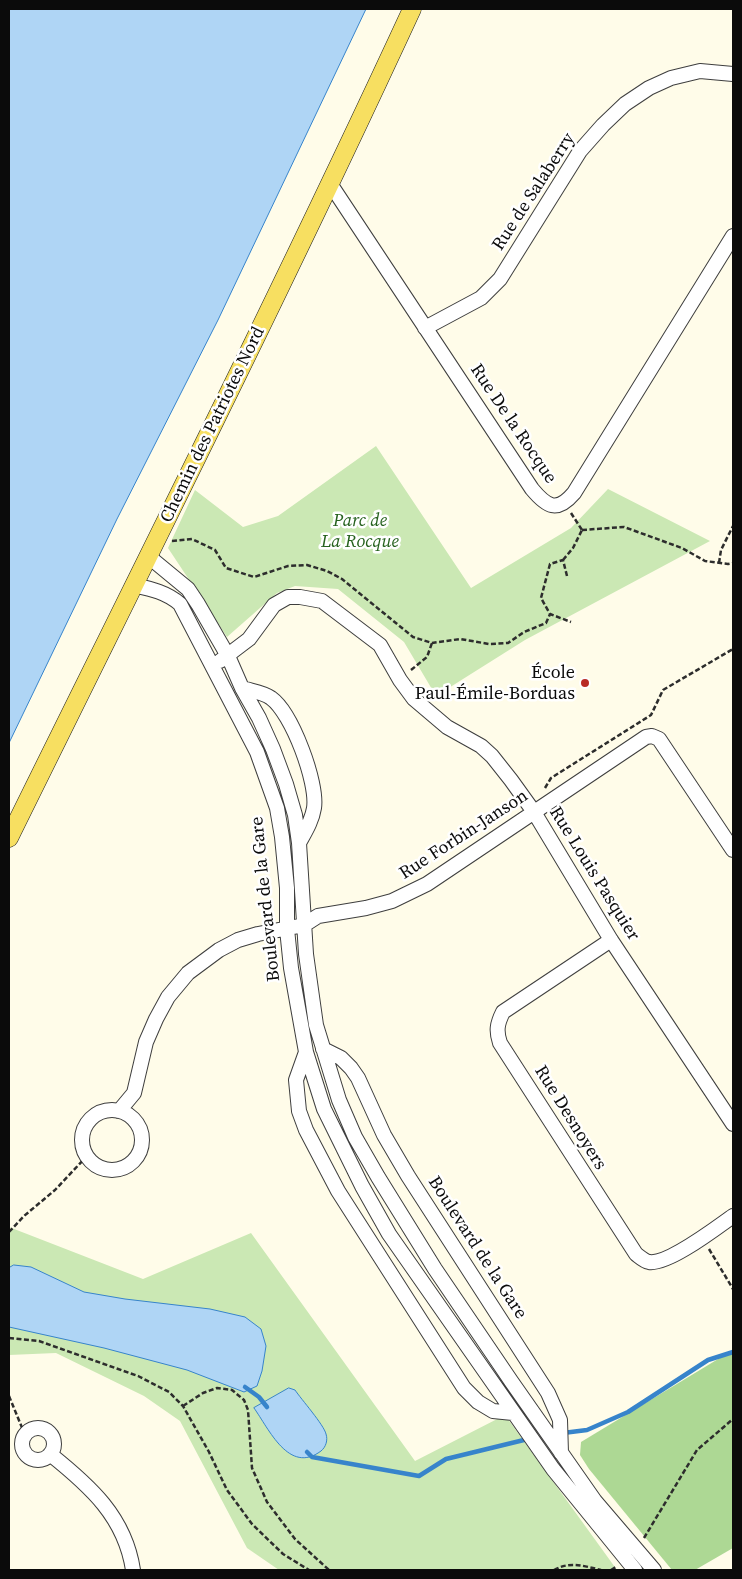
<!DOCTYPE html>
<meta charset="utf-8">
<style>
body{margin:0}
#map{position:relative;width:742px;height:1579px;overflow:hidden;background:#fffce9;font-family:"Source Serif 4",serif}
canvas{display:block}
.frame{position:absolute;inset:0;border:10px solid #0b0b0b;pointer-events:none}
</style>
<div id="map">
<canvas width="742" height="1579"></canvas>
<div class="frame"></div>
</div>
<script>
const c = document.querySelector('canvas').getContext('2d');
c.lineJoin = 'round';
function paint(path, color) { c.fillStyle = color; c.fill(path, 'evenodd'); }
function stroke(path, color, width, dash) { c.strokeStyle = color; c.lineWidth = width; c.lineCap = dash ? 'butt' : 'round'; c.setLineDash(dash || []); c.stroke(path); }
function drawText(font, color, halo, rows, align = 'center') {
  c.font = font + ' "Source Serif 4",serif'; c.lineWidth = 5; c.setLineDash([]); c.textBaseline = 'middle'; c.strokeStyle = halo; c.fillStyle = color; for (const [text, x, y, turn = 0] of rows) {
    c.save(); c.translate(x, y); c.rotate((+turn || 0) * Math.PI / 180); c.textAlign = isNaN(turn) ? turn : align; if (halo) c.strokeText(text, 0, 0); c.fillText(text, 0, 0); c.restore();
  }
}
const green = new Path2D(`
 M376,446L471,588L571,528L608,489L710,541L525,640L436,696L404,642L338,589L295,586L277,593L227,637L168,548L195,490L243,527L278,516Z
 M9,1227L143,1279L251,1233L415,1461L505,1415L617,1570H279L247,1548L180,1421L144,1396L56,1353L9,1355Z`);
const forest = new Path2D(`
 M733,1350V1548L695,1570H672L589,1469L580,1455L581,1442Z`);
const water = new Path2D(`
 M9,9H366L218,320L117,519L9,743Z
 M14,1265L31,1267L84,1292L125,1299L210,1309L245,1317L261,1329L266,1346L262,1371L257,1386L244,1392L187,1370L104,1348L9,1327V1268Z
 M289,1388L295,1390C301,1399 324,1425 326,1434C328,1440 326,1447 321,1451C289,1475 269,1429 254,1408Z`);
const stream = new Path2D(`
 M245,1387L259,1397L267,1407
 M563,1433L587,1430L628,1412L708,1360L733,1352
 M307,1452L312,1457L419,1476L446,1459L528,1439`);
const path = new Path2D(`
 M571,513L582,530
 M582,530L624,527L682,548L705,561L728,564L733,563
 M172,541L192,539L215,550L226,568L254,577L288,566L307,565L327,571L342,579L413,637L432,643L460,639L489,644L508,643L524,632L546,623L550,614
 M563,560L573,548L582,530
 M719,563L721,550L733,526
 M567,576L563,560L550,564L541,598L550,614L571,622
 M411,670L427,657L432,643
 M545,788L551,778L651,715L663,690L733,649
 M9,1232L24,1216L55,1190L87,1156
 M709,1249L733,1289
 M9,1338L39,1341L138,1376L169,1392L183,1406L209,1452L227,1490L252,1524L283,1554L309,1570
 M9,1396L25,1435
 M183,1406L203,1393L217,1388L232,1390L244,1400L248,1410L252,1468L267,1502L295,1539L329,1570
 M644,1538L697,1450L733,1419
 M554,1570C570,1561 584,1566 601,1570
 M611,1570L616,1567`);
const minor = new Path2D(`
 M331,185L532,489C547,507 557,513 574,493L733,236
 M425,328L481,298L500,279L580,151L603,125L625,104L649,88L671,78L700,71L733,74
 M148,556L188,589L198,604L228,656L242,688L259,718L273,749L286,784L295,815L299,843L306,954L316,1025L339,1100L355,1137L378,1177L435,1269L511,1381L595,1501L654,1570
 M133,585C151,589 166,592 180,604L257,752L277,808L282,837L287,888V929L291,968L306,1052L324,1109L362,1186L389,1234L553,1469L635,1570
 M220,661L249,639L274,605L288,597H300L322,601L380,645L400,680L414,699L447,727L481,746L492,756L511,780L534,812L611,940L733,1124
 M242,688C251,691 263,692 271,698C292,713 318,783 314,808C312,821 305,832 299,843
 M611,940L503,1012C497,1024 496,1031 500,1043L636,1254C640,1257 644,1261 649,1262C668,1265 716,1228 733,1216
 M323,1049L341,1058L351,1068L358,1078L384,1135L408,1176L548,1393L560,1420L561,1453
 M306,1052L296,1080L299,1111L306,1130L338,1191L464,1388L478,1402L493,1411L513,1413
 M82 1140a30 30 0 1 1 60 0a30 30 0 1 1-60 0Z
 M119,1111L134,1093L146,1042L156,1019L168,997L188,973L219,950L238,940L258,934L304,925L318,916L366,908L392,901L427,884L646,737L652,736L659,739L733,850
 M22 1444a16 16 0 1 1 32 0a16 16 0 1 1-32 0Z
 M50,1454C90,1486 125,1517 133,1570`);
const major = new Path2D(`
 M9,838C145,562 283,288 412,9`);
const markers = [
 [585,683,5,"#b92b25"]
];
const streetNames = [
 ["Rue de Salaberry",534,192,-57],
 ["Rue De la Rocque",513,424,56],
 ["Chemin des Patriotes Nord",213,425,-64],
 ["Rue Forbin-Janson",464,835,-33],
 ["Rue Louis Pasquier",594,874,58],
 ["Boulevard de la Gare",266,899,-96],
 ["Rue Desnoyers",570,1118,58],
 ["Boulevard de la Gare",477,1248,57]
];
const parkNames = [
 ["Parc de",360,521],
 ["La Rocque",360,542]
];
const poiNames = [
 ["École",575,673],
 ["Paul-Émile-Borduas",575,694]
];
paint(green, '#cbe8b4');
paint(forest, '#add894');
paint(water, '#afd5f5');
stroke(water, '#3784cb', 1);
stroke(stream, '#3784cb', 4.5);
stroke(minor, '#3e3e3e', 16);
stroke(major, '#1c1c1c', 19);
stroke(path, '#2d2d2d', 2.5, [5, 2.5]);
stroke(minor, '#fff', 14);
stroke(major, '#f7df61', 18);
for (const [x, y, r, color] of markers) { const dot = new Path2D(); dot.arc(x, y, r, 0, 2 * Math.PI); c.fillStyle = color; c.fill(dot); stroke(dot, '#fff', 2); }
drawText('18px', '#0b0b0b', '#fff', streetNames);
drawText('italic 18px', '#25611d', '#fff', parkNames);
drawText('18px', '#0b0b0b', '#fff', poiNames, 'right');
</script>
